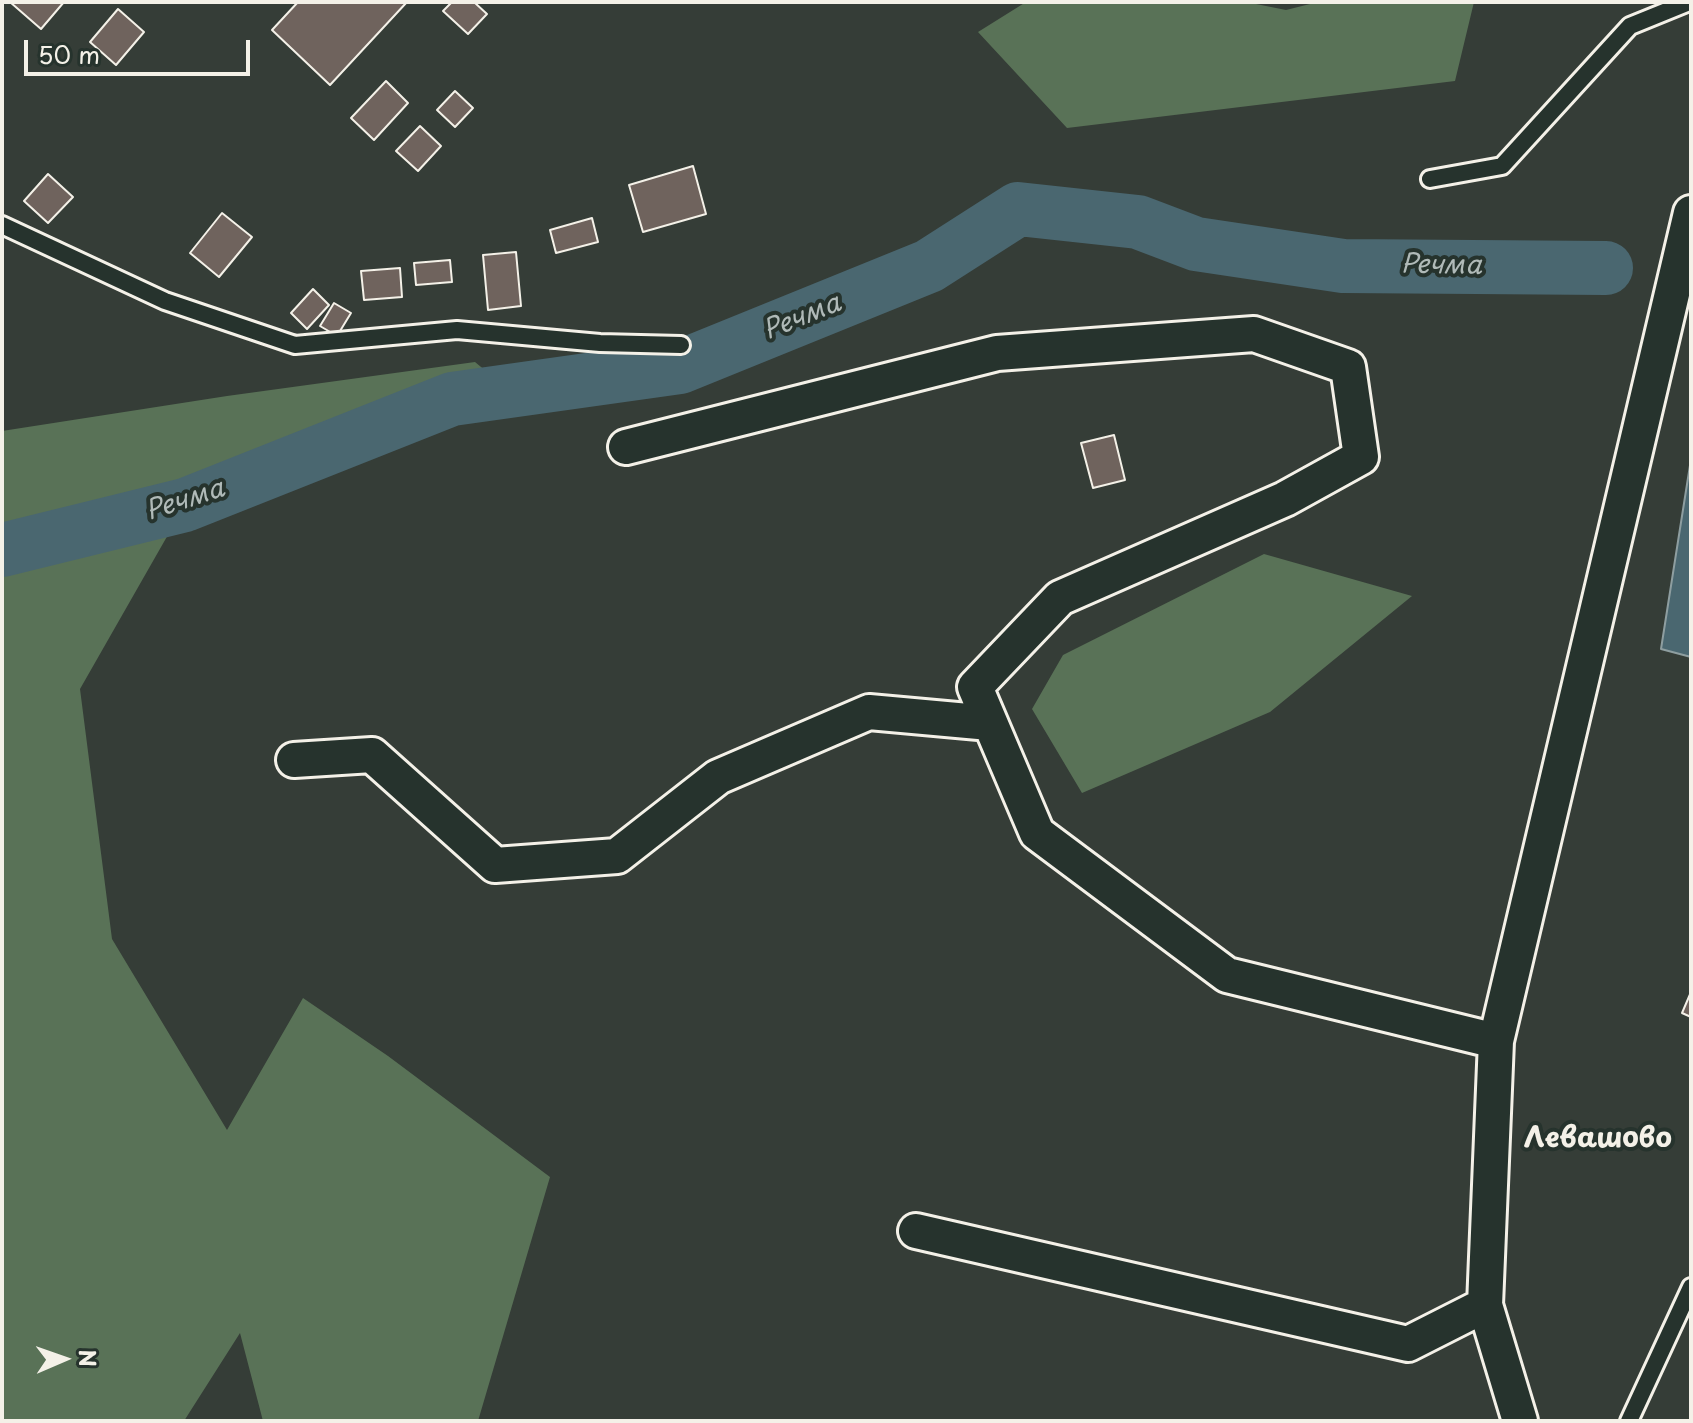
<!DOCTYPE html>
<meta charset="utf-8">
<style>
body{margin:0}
#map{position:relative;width:1693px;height:1423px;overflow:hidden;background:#353d37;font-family:"Playpen Sans",sans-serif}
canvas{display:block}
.frame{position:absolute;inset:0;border:4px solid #f4f1e8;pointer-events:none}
.north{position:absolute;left:24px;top:1319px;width:80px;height:80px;-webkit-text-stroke:6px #26332d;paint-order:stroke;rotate:88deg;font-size:22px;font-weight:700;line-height:32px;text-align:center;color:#f4f1e8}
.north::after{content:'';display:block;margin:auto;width:28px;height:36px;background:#f4f1e8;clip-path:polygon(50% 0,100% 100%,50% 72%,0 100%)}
.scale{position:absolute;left:24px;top:40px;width:226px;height:36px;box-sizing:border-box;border:4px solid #f4f1e8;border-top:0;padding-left:10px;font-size:24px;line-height:28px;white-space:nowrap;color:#f4f1e8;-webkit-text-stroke:6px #26332d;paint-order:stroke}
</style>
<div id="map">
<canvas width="1693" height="1423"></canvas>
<div class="frame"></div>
<div class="north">N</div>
<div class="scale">50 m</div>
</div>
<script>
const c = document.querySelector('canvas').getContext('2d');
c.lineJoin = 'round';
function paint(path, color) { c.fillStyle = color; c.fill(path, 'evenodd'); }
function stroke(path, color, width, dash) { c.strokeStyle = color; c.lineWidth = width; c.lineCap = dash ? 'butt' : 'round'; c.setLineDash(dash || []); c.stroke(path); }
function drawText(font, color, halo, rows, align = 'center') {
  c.font = font + ' "Playpen Sans",sans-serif'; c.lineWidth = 8; c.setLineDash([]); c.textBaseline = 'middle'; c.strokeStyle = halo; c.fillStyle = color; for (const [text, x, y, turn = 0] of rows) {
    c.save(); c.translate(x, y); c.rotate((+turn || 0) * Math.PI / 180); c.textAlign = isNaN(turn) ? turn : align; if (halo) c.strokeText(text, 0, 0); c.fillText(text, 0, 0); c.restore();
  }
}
const green = new Path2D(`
 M1026,2H1246L1286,10L1318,2H1474L1455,81L1067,128L978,32Z
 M475,362L510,391L452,399L185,505L80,689L112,939L227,1130L303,998L388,1056L550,1177L478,1421H263L240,1333L184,1421H2V431L227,396Z
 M1264,554L1412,596L1270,712L1082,793L1032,709L1063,655Z`);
const water = new Path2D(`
 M1691,459V657L1661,649Z`);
const river = new Path2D(`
 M2,550L185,505L452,399L680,367L929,266L1018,209L1138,222L1196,244L1343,266L1606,268`);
const building = new Path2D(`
 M10,2H64L41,29Z
 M298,2H407L330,85L272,30Z
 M452,2H474L487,14L468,34L443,11Z
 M118,9L144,32L116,65L90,42Z
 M386,81L408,103L374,140L351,118Z
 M455,91L473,108L455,127L437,110Z
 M420,126L441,146L418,171L396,151Z
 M693,166L706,214L643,232L629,185Z
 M48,174L73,197L48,223L24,201Z
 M222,213L252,237L219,277L190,253Z
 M592,218L598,242L556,253L550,230Z
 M516,252L521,306L488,310L483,255Z
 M450,260L452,282L416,285L414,263Z
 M400,268L402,297L364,300L361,271Z
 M313,289L329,305L307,329L291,313Z
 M334,303L351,313L337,336L320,326Z
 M1114,435L1125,480L1093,488L1081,443Z
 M1691,992V1017L1682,1013Z`);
const service = new Path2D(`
 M1430,179L1502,166L1630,26L1689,2
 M2,225L165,301L295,345L457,330L600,343L681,345
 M1629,1421L1691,1287`);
const minor = new Path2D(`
 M626,447L997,353L1254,334L1348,367L1361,457L1285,499L1060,598L975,687L1037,833L1227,975L1496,1041
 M294,760L372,755L495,865L617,856L718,777L869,712L990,723
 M916,1231L1408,1344L1485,1305
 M1520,1421L1485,1305L1496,1041L1691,213`);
const waterNames = [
 ["Речма",1441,266,1],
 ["Речма",802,318,-22],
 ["Речма",185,501,-18]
];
const quarterNames = [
 ["Левашово",1598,1139]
];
paint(green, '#597257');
paint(water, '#4a6770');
stroke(water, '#8e9ea0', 2);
stroke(river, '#4a6770', 54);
paint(building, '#6f635d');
stroke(building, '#f4f1e8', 2);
stroke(service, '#f4f1e8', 22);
stroke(minor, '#f4f1e8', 40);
stroke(service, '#26332d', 16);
stroke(minor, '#26332d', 34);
drawText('italic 26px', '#b0bab8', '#26332d', waterNames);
drawText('bold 28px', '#f4f1e8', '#26332d', quarterNames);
</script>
